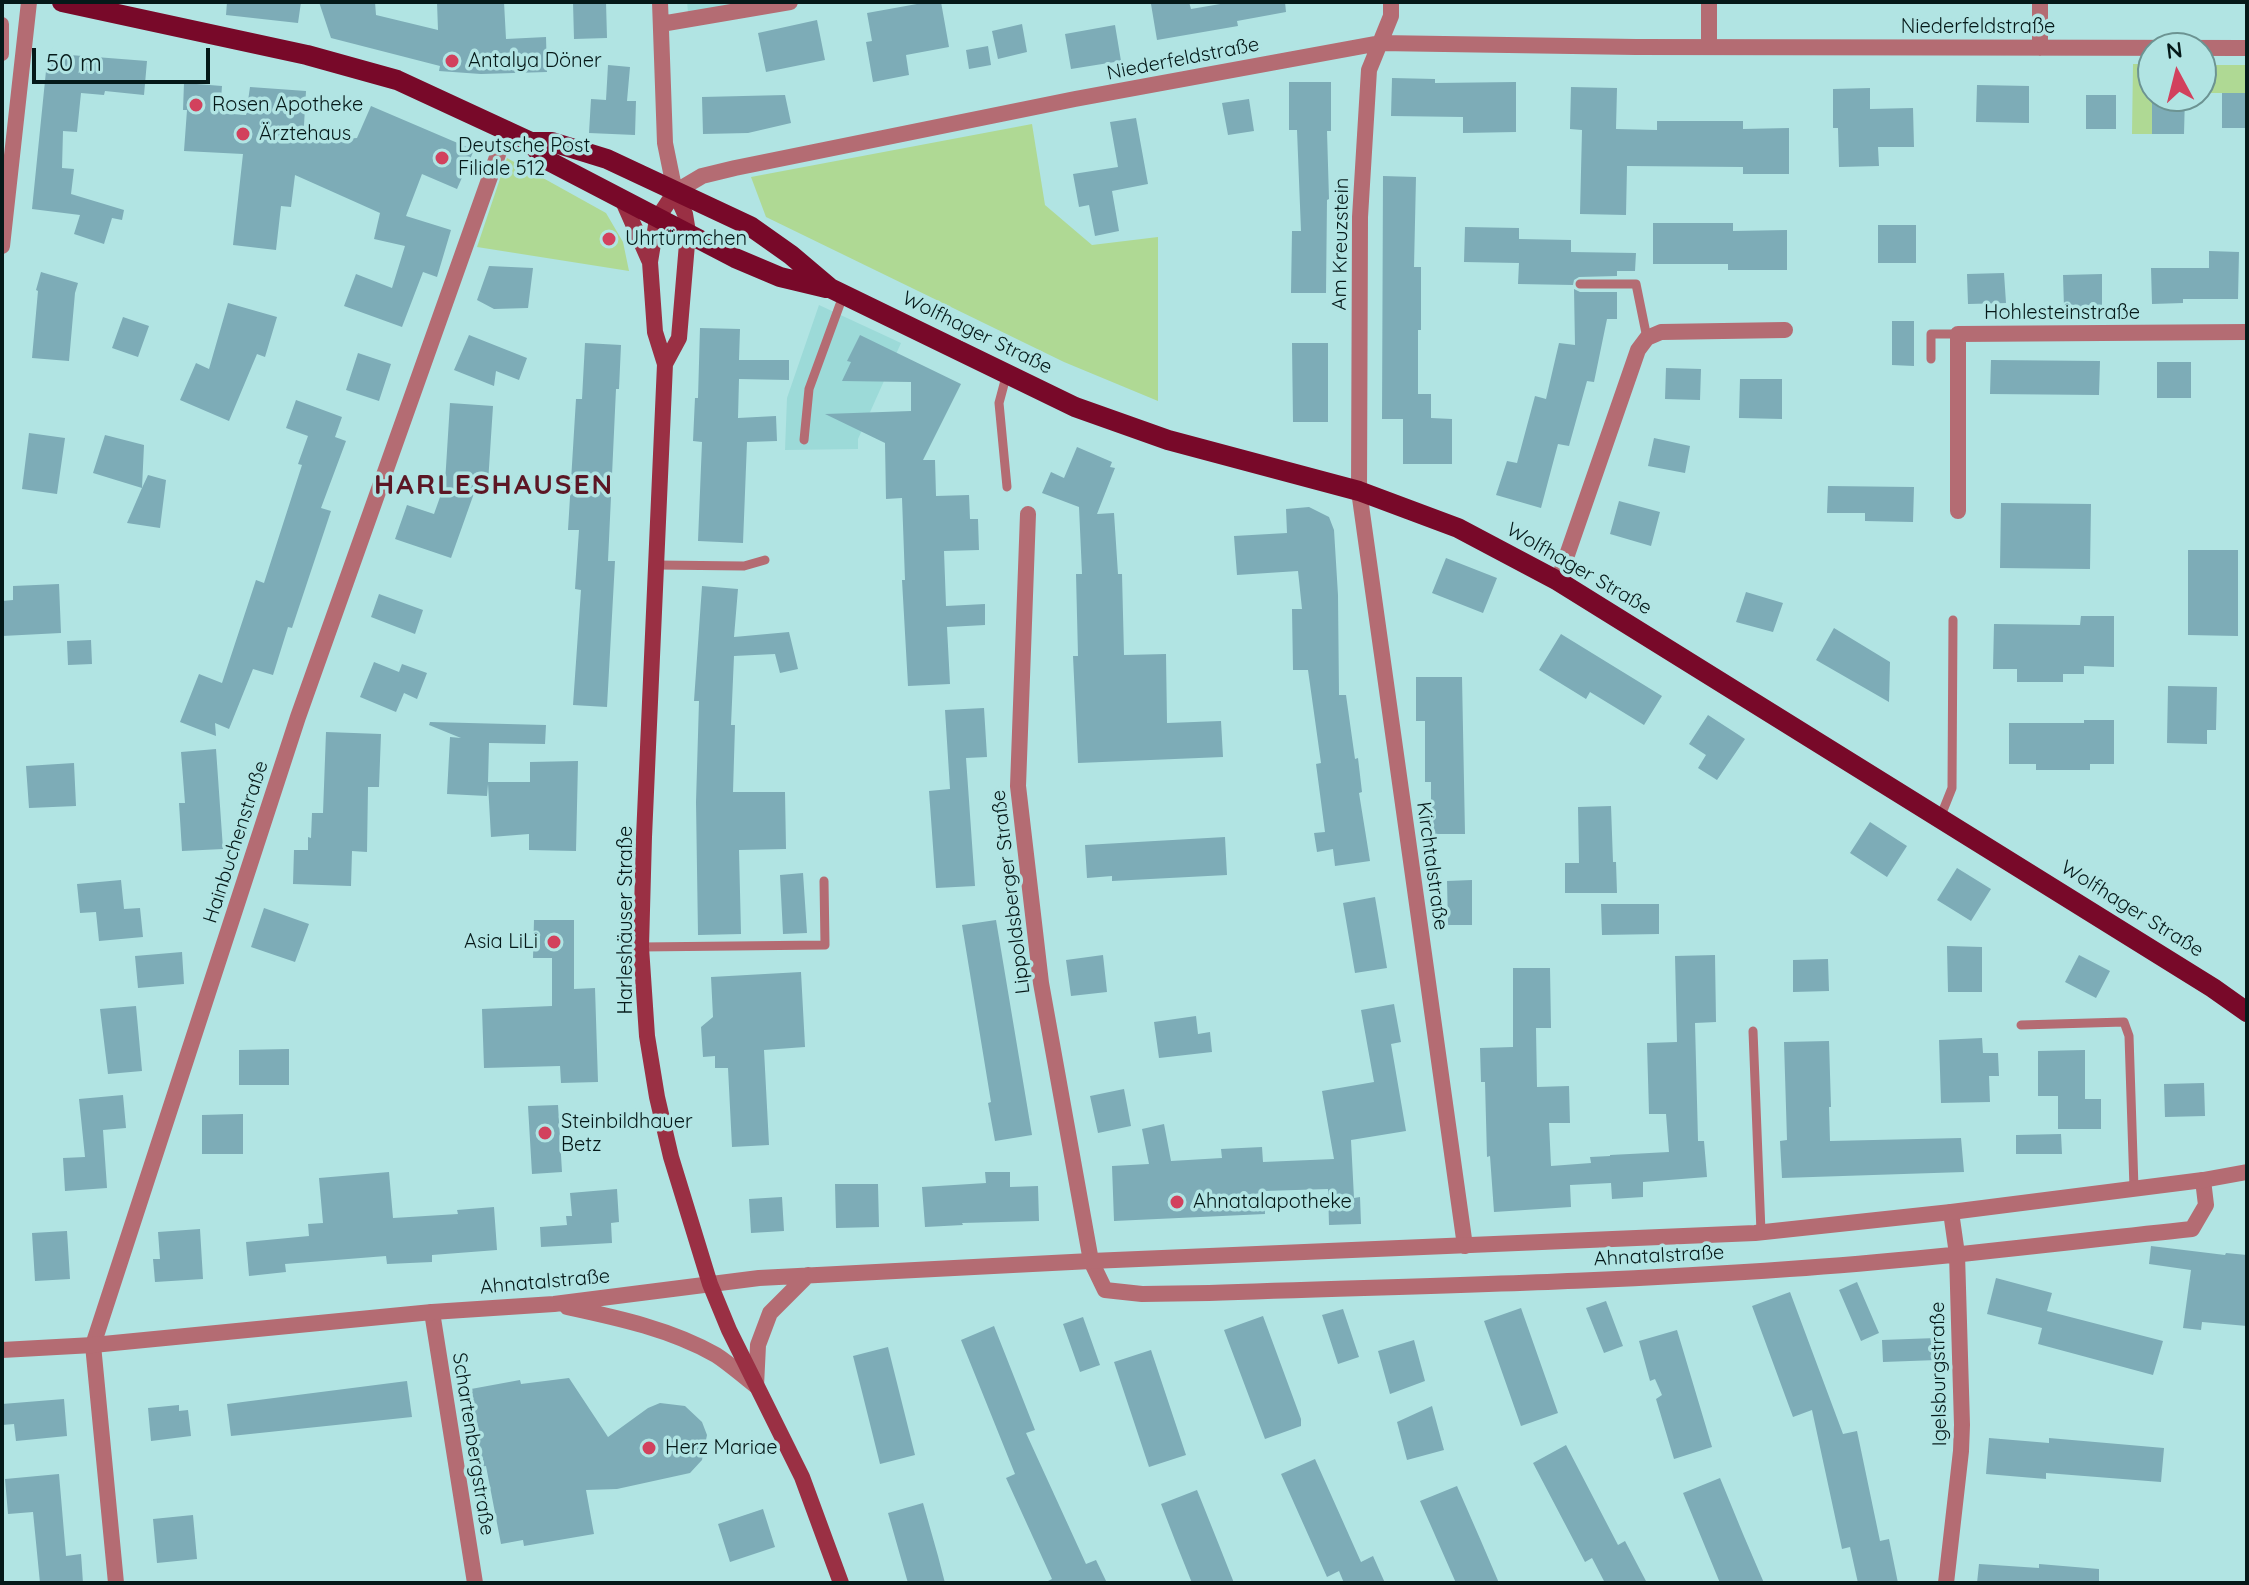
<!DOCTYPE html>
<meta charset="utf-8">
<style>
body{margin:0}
#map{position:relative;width:2249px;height:1585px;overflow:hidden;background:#b1e4e3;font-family:Quicksand,sans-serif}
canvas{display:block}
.frame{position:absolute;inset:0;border:4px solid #051919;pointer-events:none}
.north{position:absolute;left:2137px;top:32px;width:80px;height:80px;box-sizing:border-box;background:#b1e4e3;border:2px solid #6c9392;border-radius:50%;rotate:353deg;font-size:22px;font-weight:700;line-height:32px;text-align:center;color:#051919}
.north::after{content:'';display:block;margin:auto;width:28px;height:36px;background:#d2415d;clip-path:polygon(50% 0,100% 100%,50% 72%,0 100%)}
.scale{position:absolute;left:32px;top:48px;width:178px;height:36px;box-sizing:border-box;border:4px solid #051919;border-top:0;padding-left:10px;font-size:24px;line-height:28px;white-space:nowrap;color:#051919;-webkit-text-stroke:6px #b1e4e3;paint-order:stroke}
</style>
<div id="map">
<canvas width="2249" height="1585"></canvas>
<div class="frame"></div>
<div class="north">N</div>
<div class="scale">50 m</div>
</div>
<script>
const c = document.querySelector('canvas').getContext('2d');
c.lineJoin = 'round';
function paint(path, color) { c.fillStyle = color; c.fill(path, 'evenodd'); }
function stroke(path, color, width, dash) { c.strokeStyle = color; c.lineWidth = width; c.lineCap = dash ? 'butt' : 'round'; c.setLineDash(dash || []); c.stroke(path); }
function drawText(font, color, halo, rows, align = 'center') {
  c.font = font + ' Quicksand,sans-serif'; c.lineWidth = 7; c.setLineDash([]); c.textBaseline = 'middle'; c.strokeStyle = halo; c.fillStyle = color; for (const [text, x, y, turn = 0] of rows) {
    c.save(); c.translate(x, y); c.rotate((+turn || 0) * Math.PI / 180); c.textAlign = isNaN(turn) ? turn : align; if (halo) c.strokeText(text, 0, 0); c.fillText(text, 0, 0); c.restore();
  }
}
const built = new Path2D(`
 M687,2H747L688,12Z
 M819,305L901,343L858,439V449L785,450L787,398Z`);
const green = new Path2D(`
 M2133,64H2153L2152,134H2132Z
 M2209,65H2247V93H2209Z
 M1032,124L1045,205L1092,245L1158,237V401L1064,362L766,217L751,177Z
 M507,158L606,213L623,242L629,271L477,247Z`);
const building = new Path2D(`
 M227,2H301L298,23L226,15Z
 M319,2H375L376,15L438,30L437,2H504L506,39L546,37L547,72L481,74L439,71L440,66L331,38Z
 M573,2H606L607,38L574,39Z
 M928,2H941L949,47L906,55L909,75L873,82L866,42L872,41L867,13Z
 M1162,2H1189L1191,9L1232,2H1285L1286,12L1237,21L1238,26L1157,40L1151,4Z
 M817,20L825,60L766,72L758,33Z
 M1022,24L1027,52L998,59L992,31Z
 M1115,25L1121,61L1071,69L1065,34Z
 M988,46L991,65L969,69L966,50Z
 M57,54L147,61L144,95L105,91L104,95L81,93L77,132L63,131L62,168L74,169L71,194L124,210L122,220L112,218L104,244L74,234L80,215L32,209L46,71Z
 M608,65L630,67L627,101H636L635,135L589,133L591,99L606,100Z
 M1392,78L1435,79V83L1516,82V132L1463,133V117L1391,116Z
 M1289,82H1331V131H1327L1329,199L1327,200L1326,293H1291L1292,231H1301L1297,130H1289Z
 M184,83L222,86L220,113L246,115L250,87L306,91L303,142L357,138L371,106L474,150L457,189L422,174L406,216L451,230L437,277L423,272L402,327L344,306L356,274L392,288L405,246L374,239L380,213L295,175L291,207L281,206L276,250L233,245L243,154L184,151L187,110H183Z
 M1977,85L2029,86V123L1976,122Z
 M1571,87L1617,88L1616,129L1657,130V121H1743V129L1789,128V174H1743V167L1627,166L1626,215L1580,214L1582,130L1570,129Z
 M1870,88V109L1913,108L1914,147H1878L1879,166L1839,167L1838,128H1833V89Z
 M2222,93H2247V128H2222Z
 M785,95L791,123L748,133L703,134L702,97Z
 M2086,95H2116V129H2086Z
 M2152,96H2185L2184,134H2152Z
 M1249,99L1254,131L1228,135L1222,103Z
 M1136,118L1148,184L1112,191L1119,231L1095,236L1089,205L1079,207L1073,174L1118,167L1110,122Z
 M1383,176L1416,177L1414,267H1421V330H1418V394H1431V418L1452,419V464H1403V419H1382Z
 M1653,223H1733V231L1787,230V270H1728V264H1653Z
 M1878,225H1916V263H1878Z
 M1465,227L1519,228V239L1571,240V252L1636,253L1635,271H1617V276L1579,277L1574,280L1573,285L1518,284L1519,263L1464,262Z
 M2209,251L2239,252L2238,299H2183V303L2152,304L2151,268H2209Z
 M489,266L533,268L528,308L494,309L477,300Z
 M41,272L78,283L75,293L69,361L32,358L38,291L36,290Z
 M2004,273L2006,303L1968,304L1967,274Z
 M2102,274V307H2064L2063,275Z
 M1574,289L1580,292H1617V319H1607L1594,382L1587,381L1569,446L1558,444L1541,508L1496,495L1507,461L1517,463L1535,396L1546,399L1559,343L1575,345Z
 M228,303L277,317L265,357L257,354L229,421L180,400L196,363L209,369Z
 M123,317L149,326L138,357L112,348Z
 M1892,321H1914V366L1892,365Z
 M700,328L740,329L739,360H789V380L739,379L738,418L776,416L777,441L747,442L743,543L698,541L702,442L693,441L695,398H698Z
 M469,335L527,358L519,380L496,371L494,386L454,370Z
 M860,335L961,384L923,460H935L936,496L969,495L970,519H978L979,550L944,551L946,606L985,604V625L947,627L950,684L908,686L902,580H905L902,498L886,499L885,443L825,414L911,411V382L842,381L851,362L847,361Z
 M585,343L621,345L619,389H616L608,561H615L607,707L573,705L581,590L575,589L579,530H568L576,399H582Z
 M1292,343H1328V422H1293Z
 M358,353L391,364L379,401L346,390Z
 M1991,360L2100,361L2099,395L1990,394Z
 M2157,362H2191V398H2157Z
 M1666,368L1701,369L1700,400L1665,399Z
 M1740,379H1782V419L1739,418Z
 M296,400L342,417L335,437L346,441L321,508L331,511L292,628L288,627L273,675L253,669L229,729L215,723L216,736L180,722L199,674L222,683L256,580L264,583L302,465L298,464L308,436L286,428Z
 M450,403L493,406L488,483L478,482L451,558L395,539L407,505L434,514L445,483Z
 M29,433L65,438L57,494L22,489Z
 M105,435L144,445L142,488L148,475L166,480L160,528L127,523L142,488L93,473Z
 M1654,438L1690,446L1685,473L1648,466Z
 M1077,447L1112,462L1110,467L1115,468L1097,514L1114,513L1118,574H1122L1124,655L1166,654L1167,723L1221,721L1223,757L1078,763L1073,656H1078L1076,574H1082L1079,507L1042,493L1051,472L1064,478Z
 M1828,486L1914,487L1913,522L1865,521V513H1827Z
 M1619,501L1660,512L1651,546L1610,534Z
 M2001,503L2091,504L2090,569L2000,568Z
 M1309,507L1329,517L1334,530L1338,595L1339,695H1346L1355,759L1358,758L1362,792L1359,793L1370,861L1335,866L1333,849L1317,852L1314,833L1325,832L1316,764L1321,763L1308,670H1293L1292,609H1302L1298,571L1237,575L1234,536L1287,533L1286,509Z
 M2188,550H2238V636L2188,635Z
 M1446,558L1497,578L1483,613L1432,593Z
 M59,584L61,633L2,636V601L13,600V586Z
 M702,586L738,589L734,637L789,632L798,669L780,673L775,654L734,656L731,725H735L733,792H785L786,849L739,850L741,934L698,935L696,802L699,701H694Z
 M1746,592L1783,603L1773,632L1736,622Z
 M379,594L423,610L415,634L371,617Z
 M2081,616H2114V667L2084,666V674H2063V682H2017V669H1993L1994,624L2080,625Z
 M1834,628L1890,662L1889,702L1816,660Z
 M1561,634L1662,696L1644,725L1590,692L1586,699L1539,670Z
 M91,640L92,664L68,665L67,641Z
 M374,662L399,672L402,664L427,673L417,699L404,693L396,712L360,697Z
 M1416,677H1462L1465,834H1431V782H1425V721H1416Z
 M2168,686L2217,687L2216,730H2207V744L2167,743Z
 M984,708L987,757L966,758L975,886L936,888L929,791L950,789L945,710Z
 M1708,715L1745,739L1717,780L1698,768L1706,755L1689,744Z
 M2084,720H2114V764H2090V770H2036V764H2009V723H2084Z
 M430,722L546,725L545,744L489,743L488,782H530V762L578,761L576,851L529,850V834L491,837L488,784L487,796L447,794L450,737L461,738L429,725Z
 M326,732L381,734L379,787H368L367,852L352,851L351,886L293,884L294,850H308V837L311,838L312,813H323Z
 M216,749L223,849L182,851L179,803H185L181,752Z
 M74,763L76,806L29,808L26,766Z
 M1611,806L1613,862H1616L1617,893H1565V863H1579L1578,807Z
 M1870,822L1907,846L1887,877L1850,853Z
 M1225,837L1227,875L1112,881V876L1087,878L1085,845Z
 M1957,868L1991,889L1971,921L1937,900Z
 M803,873L807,933L783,934L780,875Z
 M121,880L124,909L140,908L143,937L99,941L96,912L80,913L77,884Z
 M1472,880V925H1448L1447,881Z
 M1375,897L1387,968L1355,973L1343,903Z
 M1601,904H1659V934L1602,935Z
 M264,908L309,924L295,962L251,947Z
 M534,920H574V989L595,988L598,1082L561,1083L560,1066L484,1068L482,1009L552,1006V958H533Z
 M996,920L1032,1135L995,1141L988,1103L991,1102L962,925Z
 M1947,946L1982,947V992H1948Z
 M182,952L184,984L138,988L135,956Z
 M1103,955L1107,992L1071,996L1066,960Z
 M1715,955L1716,1022L1695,1023L1698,1141H1704L1707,1177L1643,1182V1197L1612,1199L1611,1183L1570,1185L1571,1207L1494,1212L1490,1156L1487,1157L1485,1082H1481L1480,1048L1513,1047V968H1550L1551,1028H1536L1537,1087L1569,1086L1570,1123H1549L1551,1166L1591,1163L1590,1157L1610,1156V1155L1669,1152L1666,1114H1649L1647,1043L1677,1042L1675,956Z
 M2079,955L2110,971L2096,998L2065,982Z
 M1828,959L1829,991L1793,992V960Z
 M801,972L805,1047L764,1050L769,1145L732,1147L728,1068H715V1056L703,1057L701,1027L713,1017L711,977Z
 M1394,1004L1401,1042L1391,1044L1406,1131L1351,1140L1354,1198L1360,1197L1361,1224L1329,1225L1328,1189L1264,1191L1265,1214L1114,1221L1112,1166L1149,1164L1142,1129L1164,1124L1171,1161L1222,1158L1221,1149L1262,1147L1263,1162L1334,1159L1322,1091L1374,1082L1361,1010Z
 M136,1006L142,1071L108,1074L100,1009Z
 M1196,1016L1198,1034L1210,1032L1212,1052L1159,1058L1154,1022Z
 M1982,1038L1983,1053H1998L1999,1076H1989L1990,1102L1941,1103L1939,1040Z
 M1829,1041L1831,1107H1829L1830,1141L1961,1138L1964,1172L1782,1178L1780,1141L1787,1140L1784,1042Z
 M289,1049V1085H239V1050Z
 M2085,1050V1099H2101V1129H2058V1096H2038V1051Z
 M2204,1083L2205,1116L2165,1117L2164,1084Z
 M1124,1089L1131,1126L1098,1133L1090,1096Z
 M123,1095L126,1128L103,1130L107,1188L65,1191L63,1158L85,1157L79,1099Z
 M558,1105L562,1172L532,1174L528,1106Z
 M243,1114V1154H202V1115Z
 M2061,1134L2062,1154H2016V1135Z
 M389,1172L393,1218L458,1214L457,1210L494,1207L497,1250L432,1255V1262L387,1264L386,1256L285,1264L286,1272L249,1276L246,1242L309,1236L308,1224L323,1223L319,1178Z
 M985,1172H1010V1187L1038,1186L1039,1221L962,1223L963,1225L925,1227L922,1187L986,1183Z
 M835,1184H878L879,1227L836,1228Z
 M617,1189L619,1222L611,1223L612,1243L541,1247L540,1227L567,1225L566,1216H572L570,1193Z
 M782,1197L784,1231L751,1233L749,1199Z
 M200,1229L203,1279L155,1282L153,1259H160L158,1232Z
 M67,1231L70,1279L35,1281L32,1233Z
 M2151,1246L2225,1255L2226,1253L2247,1255V1326L2202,1322L2201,1330L2183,1328L2191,1270L2149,1264Z
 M1996,1278L2052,1293L2047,1311L2163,1341L2153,1375L2038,1344L2042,1328L1987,1314Z
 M1857,1282L1879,1333L1861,1341L1839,1290Z
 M1790,1292L1843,1434L1857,1431L1880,1541L1889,1539L1898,1583H1858L1850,1547L1842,1549L1812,1410L1793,1417L1752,1306Z
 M1606,1301L1623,1346L1604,1353L1586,1308Z
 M1521,1308L1558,1413L1521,1426L1484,1321Z
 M1343,1309L1359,1357L1338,1364L1322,1315Z
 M1263,1316L1301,1419V1426L1265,1439L1224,1330Z
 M1083,1317L1100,1365L1080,1372L1063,1324Z
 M994,1326L1035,1430L1026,1433L1086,1564L1096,1560L1107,1583H1044L1052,1579L1006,1478L1015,1474L961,1340Z
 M1677,1330L1712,1447L1674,1459L1656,1399L1662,1395L1655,1379L1650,1381L1639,1341Z
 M1936,1338L1937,1360L1883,1362L1882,1340Z
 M1414,1340L1425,1381L1390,1394L1378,1351Z
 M888,1347L915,1455L880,1464L853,1356Z
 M1151,1350L1186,1455L1149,1467L1114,1362Z
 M569,1378L608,1437L648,1408L660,1403L685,1406L702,1422L707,1435L702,1460L690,1473L617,1489L586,1490L594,1534L524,1546L523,1540L501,1544L486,1466L479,1467L474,1439L480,1438L471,1389L520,1380L521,1384Z
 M407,1381L412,1417L231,1436L227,1404Z
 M64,1399L67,1436L16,1441L14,1424L2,1425V1404Z
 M179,1405V1411L188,1410L191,1436L151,1441L148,1408Z
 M1432,1406L1444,1450L1407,1460L1397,1422Z
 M1989,1438L2049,1443V1438L2164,1448L2161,1482L2046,1473V1479L1986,1474Z
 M1566,1445L1618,1545L1625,1541L1647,1583H1605L1592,1558L1585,1562L1533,1463Z
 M1315,1459L1361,1562L1373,1556L1385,1583H1344L1339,1571L1327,1577L1281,1474Z
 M59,1474L66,1556L81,1554L83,1583H40L33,1512L8,1514L5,1479Z
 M1720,1478L1743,1534L1764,1583H1720L1683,1493Z
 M1457,1486L1481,1541L1499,1583H1456L1420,1501Z
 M1197,1490L1219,1545L1234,1583H1192L1176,1543L1161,1504Z
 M923,1503L938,1556L945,1583H908L888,1513Z
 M763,1509L775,1547L730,1562L718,1524Z
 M193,1515L197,1559L157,1563L153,1519Z
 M1979,1564L2039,1568V1564L2099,1569V1583H1977Z`);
const service = new Path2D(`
 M1580,284H1636L1647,338
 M1931,359V334H1958
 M804,440L809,389L843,296
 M1007,487L999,403L1007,373
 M657,565L744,566L765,560
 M1940,818L1952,788L1953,620
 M641,947L825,945L824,881
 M2021,1025L2124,1022L2129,1036L2134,1188
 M1753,1031L1761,1232`);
const pedestrian = new Path2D(`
 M2,24V54`);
const minor = new Path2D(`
 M660,2L665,143L675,192L702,176L735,168L1075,99L1380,43L1636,47L2247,48
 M1391,2V16L1369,70L1360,217L1359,491L1465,1246
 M661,24L790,2
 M1709,47V2
 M2040,48V2
 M2,246L29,2
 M1958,511V334L2247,332
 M1028,514L1018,786L1041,983L1091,1261L1105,1290L1142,1294L1209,1293C1402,1286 1596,1283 1789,1269C1924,1260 2058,1243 2192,1229L2206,1205L2203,1180
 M1558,581L1638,350L1647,338L1661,332L1785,330
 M432,1312L475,1583
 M116,1583L93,1345L298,717L507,129
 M1946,1583L1961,1451L1962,1425L1957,1254L1951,1212`);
const tertiary = new Path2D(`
 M567,1307C618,1318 670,1329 716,1355C730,1364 743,1376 756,1386
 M2,1350L93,1345L432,1312L554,1304L759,1278L1091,1261L1755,1233L1951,1212L2203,1180L2247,1172
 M756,1386L758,1345L770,1313L808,1275`);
const secondary = new Path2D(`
 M675,192L657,219L650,262L655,332L665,364L644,837L641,947L647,1036L657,1097L671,1157L710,1284L729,1330L802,1477L841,1583
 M622,199L649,260
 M665,364L679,338L688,232L685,214L675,192`);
const primary = new Path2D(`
 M62,2L307,55L397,80L531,142L543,158L735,258L780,277L826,288
 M531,142H552L607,159L750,226L791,255L830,288L1075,407L1168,440L1359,491L1458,528L1558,581L2213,988L2247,1012`);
const markers = [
 [452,61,8,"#d2415d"],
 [196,105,8,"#d2415d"],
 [243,134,8,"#d2415d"],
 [442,158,8,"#d2415d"],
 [609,239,8,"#d2415d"],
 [554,942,8,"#d2415d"],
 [545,1133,8,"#d2415d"],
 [1177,1202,8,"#d2415d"],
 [649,1448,8,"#d2415d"]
];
const streetNames = [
 ["Niederfeldstraße",1978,27],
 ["Niederfeldstraße",1183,59,-11],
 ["Am Kreuzstein",1341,244,-89],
 ["Hohlesteinstraße",2062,313],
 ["Wolfhager Straße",977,333,26],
 ["Wolfhager Straße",1579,569,30],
 ["Hainbuchenstraße",236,842,-72],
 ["Kirchtalstraße",1432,866,82],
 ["Lippoldsberger Straße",1011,892,-97],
 ["Wolfhager Straße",2132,909,32],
 ["Harleshäuser Straße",626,920,-90],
 ["Ahnatalstraße",1659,1256,-3],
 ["Ahnatalstraße",545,1282,-5],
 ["Igelsburgstraße",1939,1374,-91],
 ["Schartenbergstraße",473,1444,81]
];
const poiNames = [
 ["Antalya Döner",468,61],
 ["Rosen Apotheke",212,105],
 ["Ärztehaus",259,134],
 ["Deutsche Post",458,146],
 ["Filiale 512",458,169],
 ["Uhrtürmchen",625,239],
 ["Asia LiLi",538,942,"right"],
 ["Steinbildhauer",561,1122],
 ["Betz",561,1145],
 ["Ahnatalapotheke",1193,1202],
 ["Herz Mariae",665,1448]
];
const districtNames = [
 ["HARLESHAUSEN",494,486]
];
paint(built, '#9cdad8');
paint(green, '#afd994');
paint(building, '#7dacb7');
stroke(service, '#b46c73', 9);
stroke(pedestrian, '#b46c73', 14);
stroke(minor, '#b46c73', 16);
stroke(tertiary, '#b46c73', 16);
stroke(secondary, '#9a3044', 16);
stroke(primary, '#780929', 20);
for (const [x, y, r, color] of markers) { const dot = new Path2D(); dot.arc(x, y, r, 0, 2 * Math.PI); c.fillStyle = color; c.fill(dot); stroke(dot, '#b1e4e3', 3); }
drawText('20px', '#051919', '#b1e4e3', streetNames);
drawText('20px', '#051919', '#b1e4e3', poiNames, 'left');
c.letterSpacing = '2px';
drawText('bold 28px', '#5c1725', '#b1e4e3', districtNames);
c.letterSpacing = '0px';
</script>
